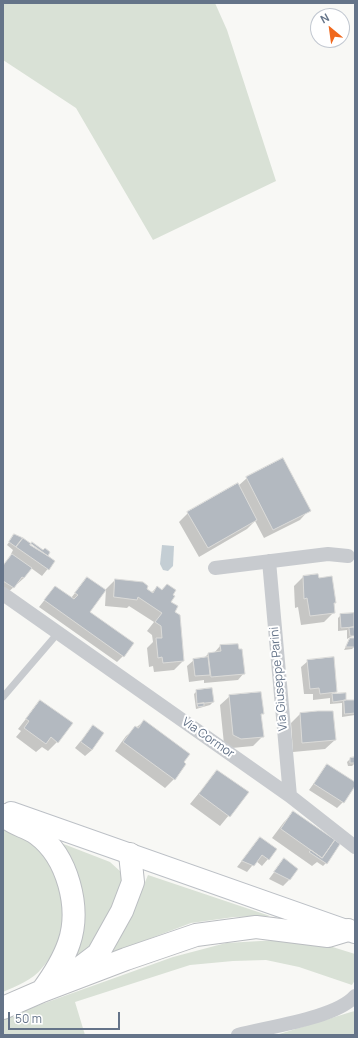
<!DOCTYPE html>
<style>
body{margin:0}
#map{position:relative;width:358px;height:1038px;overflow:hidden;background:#f8f8f5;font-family:Manrope,sans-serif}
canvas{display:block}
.frame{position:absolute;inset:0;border:4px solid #657489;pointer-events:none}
.north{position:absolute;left:310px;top:8px;width:40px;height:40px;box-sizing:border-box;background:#fff;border:1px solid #c1c7d0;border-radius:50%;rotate:331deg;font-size:11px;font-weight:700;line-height:16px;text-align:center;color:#657489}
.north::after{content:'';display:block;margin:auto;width:14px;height:18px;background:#f0681d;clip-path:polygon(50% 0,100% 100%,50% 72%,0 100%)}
.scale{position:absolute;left:8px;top:1012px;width:112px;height:18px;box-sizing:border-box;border:2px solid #657489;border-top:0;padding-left:5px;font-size:12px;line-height:14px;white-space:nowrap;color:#657489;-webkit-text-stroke:3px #fff;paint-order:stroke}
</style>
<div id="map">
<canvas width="358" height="1038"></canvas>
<div class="frame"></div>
<div class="north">N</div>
<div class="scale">50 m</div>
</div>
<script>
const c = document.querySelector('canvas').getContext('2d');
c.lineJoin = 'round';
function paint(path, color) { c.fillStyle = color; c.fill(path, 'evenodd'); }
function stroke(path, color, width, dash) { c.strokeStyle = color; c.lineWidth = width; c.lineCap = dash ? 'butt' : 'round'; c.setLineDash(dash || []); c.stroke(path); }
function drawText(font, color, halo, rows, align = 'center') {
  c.font = font + ' Manrope,sans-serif'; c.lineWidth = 4; c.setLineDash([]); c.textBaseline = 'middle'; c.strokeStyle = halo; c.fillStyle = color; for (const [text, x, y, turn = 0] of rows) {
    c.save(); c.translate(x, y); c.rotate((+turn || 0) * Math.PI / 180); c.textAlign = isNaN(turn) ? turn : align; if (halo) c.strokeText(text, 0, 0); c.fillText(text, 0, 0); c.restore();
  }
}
const green = new Path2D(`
 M3,3H215L227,30L276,181L153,240L76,108L3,60Z
 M3,826C13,831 27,836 35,844C41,850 56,869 58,876C67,908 65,943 42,968C33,980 16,986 3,992Z
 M61,843L110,862L121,872V890L93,944L73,962L84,926L80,881Z
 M148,875L270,916L234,917L191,923L109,954L134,909Z
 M278,940L323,944L355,954V980L352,985L299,967L266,960L233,961L190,965L75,1002L85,1035H3V1018L173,957L226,943Z
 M355,1011V1035H276L351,1012Z`);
const water = new Path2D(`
 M162,545L174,546L173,566L168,571L163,570L160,564Z`);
const shadow = new Path2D(`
 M247,478L309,510L300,520L264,538L255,521L247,529L199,557L179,522L188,513L238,486Z
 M12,538L47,555L54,561L42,576L31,568L24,578L6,594L3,591V565L12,555L11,554L13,550L7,545Z
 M303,577L318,579L335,602L333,604L334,612L324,622L301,625L298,607L295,608L294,586Z
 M87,578L89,612L123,656L117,662L39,607L55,587L71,598Z
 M115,580L145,589L151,593L157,587L161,590L167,585L174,613L179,615L183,661L174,670L154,672L153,666L149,667L147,648L153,642L152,635L147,631L154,622L129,606L127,608L105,606L106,589Z
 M353,614L354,635L347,639V630L338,631V618L341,615Z
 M350,639L355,646L352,649L344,650Z
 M220,646L244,673L238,680L204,683V680L189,682L187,666L194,660L203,659L208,654L214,653Z
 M308,661L336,691L333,695L345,694L346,701H355V715L342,717V703L330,704V698L313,700V694H304L301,667Z
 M197,691L213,702L210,705L196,709L194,694Z
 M230,696L263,713L260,716L263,736L253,746L232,748L224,744L220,705Z
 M40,701L57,742L48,751L42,747L36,752L16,737L21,731L18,729Z
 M333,712L335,740L325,749L293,752L291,723L300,714Z
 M144,721L182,762L174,779L165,788L115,751L126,736Z
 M93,726L92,750L85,756L75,748Z
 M355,758V763L352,766H348L347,762L350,759Z
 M327,765L355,783L343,802L337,808L309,790Z
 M217,771L248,792L220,826L190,804Z
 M293,813L326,863L323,866L317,862L312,866L272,838L284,822Z
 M260,838L268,859L262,866L256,861L247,872L237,867Z
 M284,859L289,880L283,886L269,879Z`);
const building = new Path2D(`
 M283,458L311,511L273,530L246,477Z
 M238,483L257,520L208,548L187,512Z
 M14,534L23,538L16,547L9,542Z
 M23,538L55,561L49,570L16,547Z
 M32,542L43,550L45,548L50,552L48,556L30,545Z
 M12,554L32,568L24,578L22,577L14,588L3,581V566Z
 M318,574L319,578L332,576L336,603H334L335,613L310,616L307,598L304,599L303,576Z
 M87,577L106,590L90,612L134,643L124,657L44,600L55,586L74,599L78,595L75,593Z
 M115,579L143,582L148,586L147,589L153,593L157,586L162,590L167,584L176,590L173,595L175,596L171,602L178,606L175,612L180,615L184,661L163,663L162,657L158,658L156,638H162L161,626L155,622L162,613L138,597L137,600L114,597Z
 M354,613V627L341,628L340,614Z
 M354,627L355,636H350L349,628Z
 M350,638H355V647H346Z
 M238,644L239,649H242L245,674L211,677L208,653L221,651L220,645Z
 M208,657L210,675L195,676L193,659Z
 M334,657L337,692L320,694L319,688L310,689L307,660Z
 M212,688L214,702L197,704L196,690Z
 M261,692L264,714H261L264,737L241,739L233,735L229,695Z
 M346,693V700L333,702L332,694Z
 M40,700L73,723L58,743L51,737L46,744L24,728L29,721L26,719Z
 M344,700H355V713L345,714Z
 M204,703V706L198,707L197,704Z
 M318,711H333L336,740L302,743L300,713Z
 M144,720L190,754L184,762L186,764L175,780L123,742L135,726L138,728Z
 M93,725L104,733L92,750L81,742Z
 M355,757V763H350V758Z
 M327,764L355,782V786L344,803L314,784Z
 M217,770L249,792L230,817L199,794Z
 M293,811L335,840L322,858L281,829Z
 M260,837L277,849L269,860L262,855L254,866L242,861Z
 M335,840L340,844L327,864L309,852L311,850L322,858Z
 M284,858L298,869L290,880L274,872Z`);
const lane = new Path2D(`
 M3,697L58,633`);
const street = new Path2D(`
 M269,561L290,796
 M215,568L328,554L348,556
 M3,594L290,796L355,847
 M238,1035C267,1027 336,1018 355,996`);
const secondary = new Path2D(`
 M11,812L355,933`);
const highway = new Path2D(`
 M3,815C13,825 26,826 37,834C68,857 81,908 69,943C63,961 53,976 42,991
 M77,970L98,954L122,911L133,882L130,854
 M3,1008L42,991L126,959L196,935L256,927L328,936L348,930`);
const streetNames = [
 ["Via Giuseppe Parini",279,679,-95],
 ["Via Cormor",208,738,35]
];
paint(green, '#d9e1d6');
paint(water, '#c4ced4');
paint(shadow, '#0003');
paint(building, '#b3b9c0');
stroke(building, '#dadad8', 1);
stroke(secondary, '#bcc0c6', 22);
stroke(highway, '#babdc1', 24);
stroke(lane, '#c8cbcf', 7);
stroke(street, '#c8cbcf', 14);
stroke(secondary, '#fff', 20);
stroke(highway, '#fff', 22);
drawText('12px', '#657489', '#fff', streetNames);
</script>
